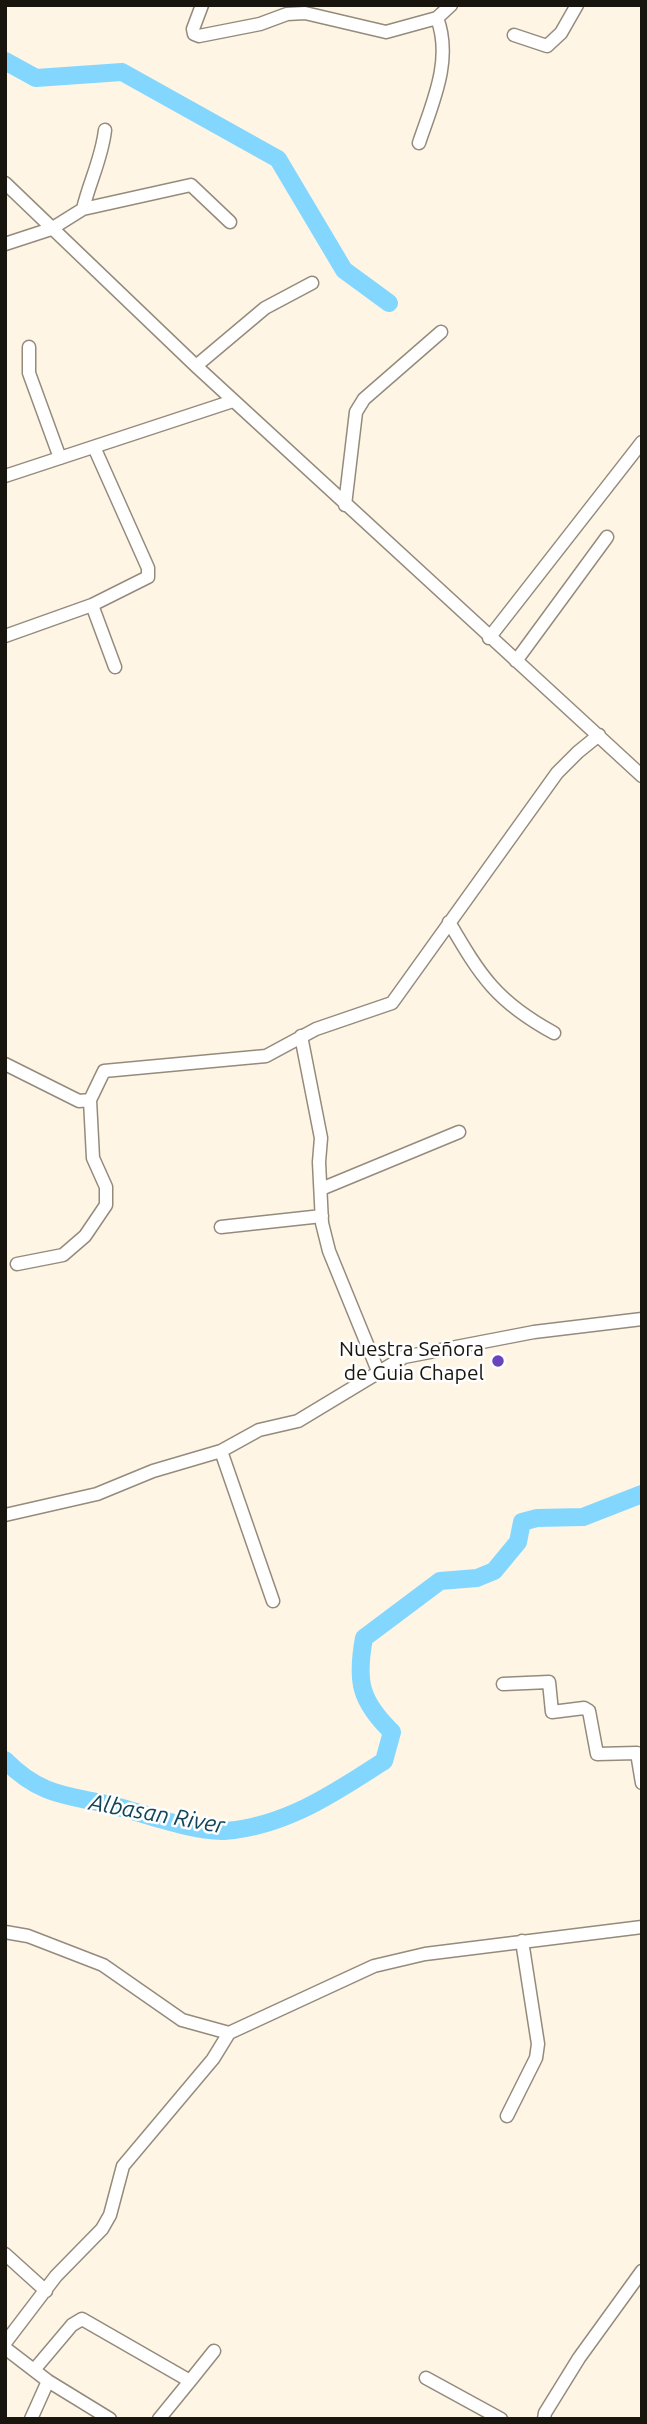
<!DOCTYPE html>
<meta charset="utf-8">
<style>
body{margin:0}
#map{position:relative;width:647px;height:2424px;overflow:hidden;background:#fff5e5;font-family:Ubuntu,sans-serif}
canvas{display:block}
.frame{position:absolute;inset:0;border:7px solid #18150f;pointer-events:none}
</style>
<div id="map">
<canvas width="647" height="2424"></canvas>
<div class="frame"></div>
</div>
<script>
const c = document.querySelector('canvas').getContext('2d');
c.lineJoin = 'round';
function stroke(path, color, width, dash) { c.strokeStyle = color; c.lineWidth = width; c.lineCap = dash ? 'butt' : 'round'; c.setLineDash(dash || []); c.stroke(path); }
function drawText(font, color, halo, rows, align = 'center') {
  c.font = font + ' Ubuntu,sans-serif'; c.lineWidth = 5; c.setLineDash([]); c.textBaseline = 'middle'; c.strokeStyle = halo; c.fillStyle = color; for (const [text, x, y, turn = 0] of rows) {
    c.save(); c.translate(x, y); c.rotate((+turn || 0) * Math.PI / 180); c.textAlign = isNaN(turn) ? turn : align; if (halo) c.strokeText(text, 0, 0); c.fillText(text, 0, 0); c.restore();
  }
}
const river = new Path2D(`
 M5,61L36,78L122,72L278,159L344,270L389,303
 M5,1760C41,1797 69,1795 115,1806C145,1814 194,1832 224,1831C284,1827 335,1793 384,1761L392,1732C360,1701 356,1681 364,1638L440,1581L477,1578L494,1571L518,1542L522,1522L537,1518L583,1517L642,1494`);
const minor = new Path2D(`
 M202,5L193,29L194,34L199,36L260,24L287,14L305,13L386,32L437,18L451,5
 M514,35L547,46L561,33L577,5
 M419,143C432,104 453,60 437,18
 M5,183L196,366L642,776
 M83,209L191,185L230,222
 M5,244L51,229L83,209C89,183 102,158 105,130
 M29,347V373L60,458
 M196,366L265,308L312,283
 M5,476L233,401
 M345,505L356,412L364,399L441,332
 M92,605L115,667
 M5,636L92,605L148,577V568L94,447
 M489,638L642,442
 M516,661L607,537
 M449,922C481,977 497,1002 554,1033
 M301,1036L321,1138L319,1162L322,1223L329,1251L378,1371
 M5,1064L79,1101L90,1100L104,1071L266,1056L316,1029L392,1003L557,773L578,752L599,735
 M321,1189L459,1132
 M221,1227L322,1216
 M17,1264L63,1255L85,1236L106,1205V1187L93,1158L90,1100
 M221,1451L273,1601
 M5,1515L97,1494L153,1471L221,1451L259,1430L298,1421L404,1357L534,1332L642,1319
 M503,1684L549,1682L552,1712L584,1708L589,1711L597,1754L637,1753L642,1783
 M5,1932L28,1936L103,1965L182,2020L229,2033L374,1966L425,1954L642,1927
 M507,2116L536,2058L538,2044L522,1941
 M5,2254L46,2291
 M5,2343L56,2276L102,2229L110,2215L123,2166L213,2059L229,2033
 M5,2348L48,2381L110,2419
 M34,2370L72,2325L82,2319L190,2381L159,2419
 M426,2378L501,2419
 M190,2381L214,2351
 M31,2419L48,2381
 M544,2419L545,2413L579,2358L642,2271`);
const markers = [
 [498,1361,7,"#6844bd"]
];
const poiNames = [
 ["Nuestra Señora",484,1349],
 ["de Guia Chapel",484,1373]
];
const waterNames = [
 ["Albasan River",157,1814,10]
];
stroke(river, '#83d7ff', 18);
stroke(minor, '#948b7d', 15);
stroke(minor, '#fff', 12);
for (const [x, y, r, color] of markers) { const dot = new Path2D(); dot.arc(x, y, r, 0, 2 * Math.PI); c.fillStyle = color; c.fill(dot); stroke(dot, '#fff', 2.5); }
drawText('21px', '#18150f', '#fff', poiNames, 'right');
drawText('italic 23px', '#134458', '#fff', waterNames);
</script>
